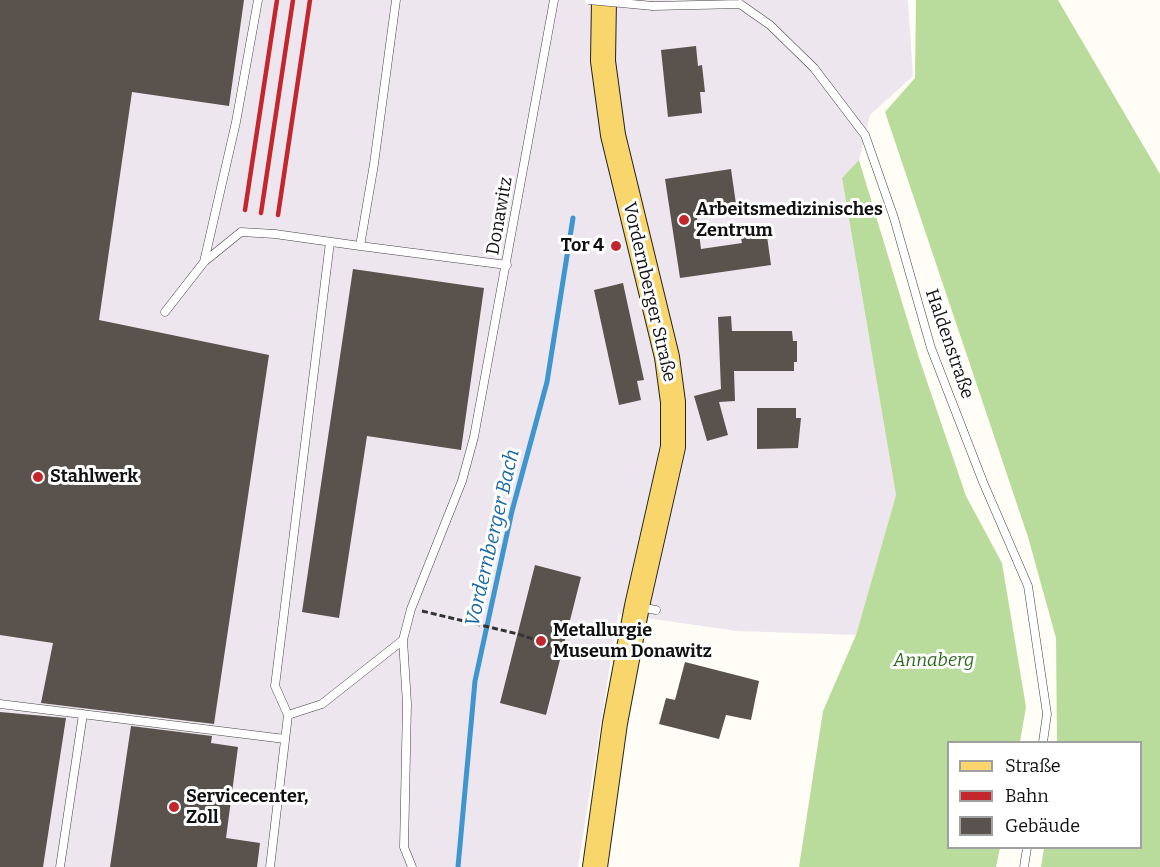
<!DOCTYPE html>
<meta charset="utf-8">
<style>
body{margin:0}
#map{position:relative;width:1160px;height:867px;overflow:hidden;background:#fffdf5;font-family:Bitter,serif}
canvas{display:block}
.legend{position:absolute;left:947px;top:741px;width:195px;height:108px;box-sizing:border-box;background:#fff;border:2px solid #a0a0a0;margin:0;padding:8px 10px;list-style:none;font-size:18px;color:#111}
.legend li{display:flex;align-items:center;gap:12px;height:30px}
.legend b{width:30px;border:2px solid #a0a0a0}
</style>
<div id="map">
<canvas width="1160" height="867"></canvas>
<ul class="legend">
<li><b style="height:8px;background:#f9d66b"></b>Straße</li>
<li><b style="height:8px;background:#c4262e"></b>Bahn</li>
<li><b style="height:16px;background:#5a524d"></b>Gebäude</li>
</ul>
</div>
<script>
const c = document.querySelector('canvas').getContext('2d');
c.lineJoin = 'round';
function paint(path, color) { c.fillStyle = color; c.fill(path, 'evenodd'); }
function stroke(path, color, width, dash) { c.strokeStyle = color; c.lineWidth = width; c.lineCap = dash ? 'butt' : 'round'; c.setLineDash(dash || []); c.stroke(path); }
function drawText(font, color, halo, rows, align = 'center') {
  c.font = font + ' Bitter,serif'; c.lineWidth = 6; c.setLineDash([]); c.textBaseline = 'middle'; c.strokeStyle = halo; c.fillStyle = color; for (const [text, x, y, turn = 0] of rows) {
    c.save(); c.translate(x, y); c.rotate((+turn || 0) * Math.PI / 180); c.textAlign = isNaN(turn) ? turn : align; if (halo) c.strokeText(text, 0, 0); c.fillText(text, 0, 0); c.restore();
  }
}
const industrial = new Path2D(`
 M0,0H908L913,76L870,115L859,160L842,178L896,495L856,635L737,631L618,614L578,867H0Z`);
const forest = new Path2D(`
 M916,0H1058L1160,174V867H1041L1044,848H1140V742H1057L1056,638L1028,537L885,112L915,78Z
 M859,160L918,355L966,496L1002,563L1026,707L1020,742H948V848H1000L996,867H799L823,711L856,635L896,495L842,178Z`);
const stream = new Path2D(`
 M458,867L475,681L512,511L547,382L573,218`);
const building = new Path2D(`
 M0,0H244L229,106L132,92L99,320L269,355L214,724L41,703L53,643L0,635Z
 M696,46L698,66L702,65L705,92H700L702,113L668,117L661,50Z
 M731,169L736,204L696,210L701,249L742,243L740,233L766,229L771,265L680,278L665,179Z
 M353,269L484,288L461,450L367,436L339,618L302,612Z
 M623,283L644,380L637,381L641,400L619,405L594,290Z
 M731,316L732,331H792L793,341H797V362H794V371H734L735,401L719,402L728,435L707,441L694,396L721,389L718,317Z
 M757,408H796V418H801L798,448L757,449Z
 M535,565L581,577L546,715L500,703Z
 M685,662L759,681L751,720L726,715L719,739L659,724L666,698L675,700Z
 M0,712L66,718L43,867H0Z
 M131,726L212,736L211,743L238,747L226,838L260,843L257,867H110Z`);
const path = new Path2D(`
 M422,611L518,634L581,655`);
const service = new Path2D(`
 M396,0L374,164L360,246L507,265
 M740,4L770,25L814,68L865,135L894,218L931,348L983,482L1028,586L1047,714L1043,742
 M653,6L740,4
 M204,262L236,122L258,0
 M165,312L204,262L241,232L275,234L360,246
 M639,607L656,610
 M0,704L285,739
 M288,715L275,686L330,242
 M60,867L83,714
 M270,867L288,715L322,704L403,640
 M412,867L404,847L407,704L403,640L411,609L462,481L474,437L554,0
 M1024,867L1027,848`);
const primary = new Path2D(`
 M595,867L615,723L637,606L673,447V402L667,357L613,135L603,61L604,0`);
const rail = new Path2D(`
 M245,210L277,0
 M261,213L293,0
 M278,215L310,0`);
const serviceBridge = new Path2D(`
 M589,0L653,6`);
const markers = [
 [684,220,6,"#c4262e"],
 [616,246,6,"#c4262e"],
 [38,477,6,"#c4262e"],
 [541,641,6,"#c4262e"],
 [174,807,6,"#c4262e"]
];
const poiNames = [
 ["Arbeitsmedizinisches",696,210],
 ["Zentrum",696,231],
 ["Tor 4",604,246,"right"],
 ["Stahlwerk",50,477],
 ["Metallurgie",553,631],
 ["Museum Donawitz",553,652],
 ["Servicecenter,",186,797],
 ["Zoll",186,818]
];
const streetNames = [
 ["Donawitz",500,216,-80],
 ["Vordernberger Straße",649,292,77],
 ["Haldenstraße",949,344,71]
];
const parkNames = [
 ["Annaberg",934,661]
];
const waterNames = [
 ["Vordernberger Bach",493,538,-77]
];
paint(industrial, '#eee6ef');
paint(forest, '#b9dc9c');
stroke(stream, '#3f96cf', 5);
paint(building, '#5a524d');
stroke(service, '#444', 9);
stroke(primary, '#222', 26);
stroke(path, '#333', 3, [6, 3]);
stroke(service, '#fff', 8);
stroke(primary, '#f9d66b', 24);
stroke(rail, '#c4262e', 4.5);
stroke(serviceBridge, '#444', 9, []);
stroke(serviceBridge, '#fff', 8);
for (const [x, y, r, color] of markers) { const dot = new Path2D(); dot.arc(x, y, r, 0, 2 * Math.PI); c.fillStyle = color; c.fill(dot); stroke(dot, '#fff', 2); }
drawText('bold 18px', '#111', '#fff', poiNames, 'left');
drawText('18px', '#111', '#fff', streetNames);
drawText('italic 18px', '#2f6b1f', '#fff', parkNames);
drawText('italic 20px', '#1768a6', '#fff', waterNames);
</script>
